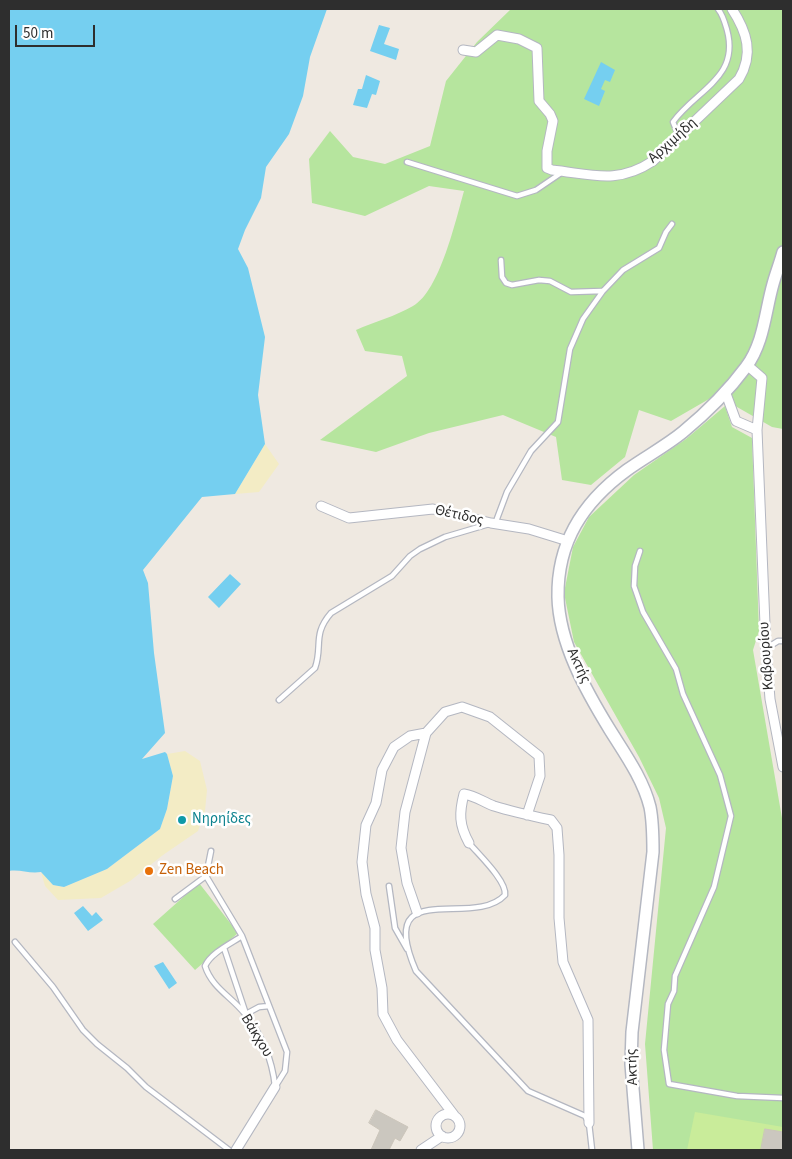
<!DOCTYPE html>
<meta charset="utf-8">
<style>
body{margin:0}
#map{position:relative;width:792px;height:1159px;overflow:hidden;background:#efe9e1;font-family:"Source Sans 3",sans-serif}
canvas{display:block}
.frame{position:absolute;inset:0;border:10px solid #2e2e2e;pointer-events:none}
.scale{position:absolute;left:15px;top:25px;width:80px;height:22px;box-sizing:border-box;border:2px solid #2e2e2e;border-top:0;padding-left:6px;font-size:15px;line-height:18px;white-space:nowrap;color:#2e2e2e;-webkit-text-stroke:4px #fff;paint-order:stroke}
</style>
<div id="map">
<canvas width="792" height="1159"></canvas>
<div class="frame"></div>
<div class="scale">50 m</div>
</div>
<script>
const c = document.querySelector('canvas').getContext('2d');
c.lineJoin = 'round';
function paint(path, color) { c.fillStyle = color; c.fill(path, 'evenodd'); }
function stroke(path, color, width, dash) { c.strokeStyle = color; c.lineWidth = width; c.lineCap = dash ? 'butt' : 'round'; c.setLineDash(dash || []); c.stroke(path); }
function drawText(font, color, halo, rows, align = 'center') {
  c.font = font + ' "Source Sans 3",sans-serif'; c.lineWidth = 5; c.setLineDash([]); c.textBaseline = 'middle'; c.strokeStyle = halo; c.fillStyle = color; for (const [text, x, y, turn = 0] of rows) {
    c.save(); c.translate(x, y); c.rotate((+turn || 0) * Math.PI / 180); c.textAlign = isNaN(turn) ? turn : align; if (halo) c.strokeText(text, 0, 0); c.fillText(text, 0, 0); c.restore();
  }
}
const green = new Path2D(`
 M511,9H783V429L772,427L716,395L671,421L639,410L625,457L591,485L562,480L556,437L503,415L429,433L376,452L320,440L407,376L402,356L365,351L356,330C374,322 396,316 413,306C440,291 456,219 464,191L429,186L365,216L312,203L309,159L330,131L353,157L385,164L430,146L446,81L477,42Z
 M725,406L732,427L752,438L759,631L753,650L783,824V1150H653L645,1044L666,828L659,798L639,757L574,642L564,593L573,547L589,517L634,475L686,439Z
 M199,883L238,933L195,970L153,924Z`);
const sand = new Path2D(`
 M265,444L279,464L259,492L235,494Z
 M185,751L200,761L207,790L205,811L198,831L163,855L130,881L101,898L58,900L45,886L41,872L53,885L64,887L107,869L160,829L167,809L173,776L167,754Z`);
const pitch = new Path2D(`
 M695,1112L783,1127V1150H687Z`);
const water = new Path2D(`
 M9,9H327L310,57L303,96L289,134L266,167L261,198L245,230L238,249L248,268L265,337L258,395L265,444L235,494L202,497L143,570L148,583L154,653L165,733L142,759L165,752L167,754L173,776L167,809L160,829L107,869L64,887L53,885L41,872C29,874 20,869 9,871Z
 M379,25L390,28L384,44L399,49L396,60L370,51Z
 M601,62L615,70L610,82L605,80L601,89L605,91L599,106L584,99Z
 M366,75L380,81L376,95L372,94L367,108L353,105L358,89H362Z
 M230,574L241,584L219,608L208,597Z
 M83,906L92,916L96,912L103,920L88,931L74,913Z
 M163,962L177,983L169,989L154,966Z`);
const building = new Path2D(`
 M376,1110L408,1127L400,1141L395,1138L389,1150H371L380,1130L369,1123Z
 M765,1129L783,1132V1150H761Z`);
const service = new Path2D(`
 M679,137L673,122C696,90 740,78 727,30C725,23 723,15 718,9
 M407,162L517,196L536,190L561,173
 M501,260L502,277L506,283L512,285L539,280L550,281L571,292L602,291
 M495,524L507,492L531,451L558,422L570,349L583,319L603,291L623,270L659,248L666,232L672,224
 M640,551L635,566L634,586L643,612L676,669L683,694L720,775L731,816L714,887L675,976L674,991L668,1004L664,1050L669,1084L737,1096L783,1098
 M767,648L778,641H783
 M279,700L315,668C323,646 312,635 331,613L392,576L410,556L420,549L445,537L489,524
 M469,843C478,854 507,881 505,895C473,930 374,874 416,971L528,1091L585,1116L589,1123L592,1150
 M211,851L206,876L242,936L287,1052L285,1071L275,1087
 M389,886L395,928L407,949
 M175,899L206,876
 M242,936C230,944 211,953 205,966C212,988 232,997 245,1014C262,1035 272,1059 275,1086
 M15,942L53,987L83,1030L97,1044L127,1068L146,1087L229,1150
 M224,948L246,1014L259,1007L269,1006`);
const minor = new Path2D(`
 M463,50L476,52L497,35L519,39L537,48L539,101L550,114L553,121L547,151V168L552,170C591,174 617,185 653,161L739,79C754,54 747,32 732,9
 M747,365L762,378L757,430
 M725,391L736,421L757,430L766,649L770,699L783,767
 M321,506L349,518L433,509L491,523L529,529L568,541
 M426,733L410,736L394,747L382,770L376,803L366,825L362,862L366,894L375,928V950L382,988L383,1014L397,1040L454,1115
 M469,843C459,825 459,813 464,794C476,796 483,802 494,806C513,812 532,816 551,820L557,828L559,855V918L563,962L588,1020L589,1123
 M417,912L407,883L401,848L405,812L426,733L445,712L462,707L490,717L539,756L540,776L527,815
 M436 1126a12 12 0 1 1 24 0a12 12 0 1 1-24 0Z
 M236,1150L275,1087
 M421,1150L442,1136`);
const tertiary = new Path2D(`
 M638,1150L631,1064L632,1032L653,852C653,837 653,822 650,807C643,779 625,754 610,730C586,691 559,643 558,597C557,542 583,502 627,470C645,457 666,446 683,432C706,413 729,390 746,367C764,343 765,312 773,284C776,273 780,263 783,252`);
const markers = [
 [182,820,5,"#0f9aa8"],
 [149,871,5,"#e8710a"]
];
const streetNames = [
 ["Αρχιμήδη",673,141,-42],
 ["Θέτιδος",459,516,13],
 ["Καβουρίου",767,656,-94],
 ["Ακτής",578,666,65],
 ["Βάκχου",256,1036,59],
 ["Ακτής",633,1067,-92]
];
const cultureNames = [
 ["Νηρηίδες",192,820]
];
const foodNames = [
 ["Zen Beach",159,871]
];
paint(green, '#b6e59e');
paint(sand, '#f3ecc5');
paint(pitch, '#c9ec9a');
paint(water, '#75cff0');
paint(building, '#cbc7bf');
stroke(building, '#cbc5ba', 1);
stroke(service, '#b4b7c1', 7);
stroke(minor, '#b4b7c1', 11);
stroke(tertiary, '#b4b7c1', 14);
stroke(service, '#fff', 4.5);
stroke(minor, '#fff', 9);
stroke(tertiary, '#fff', 11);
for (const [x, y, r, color] of markers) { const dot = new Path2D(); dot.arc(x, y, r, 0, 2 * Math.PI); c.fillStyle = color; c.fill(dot); stroke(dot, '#fff', 2); }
drawText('15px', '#2e2e2e', '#fff', streetNames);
drawText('15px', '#0d838f', '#fff', cultureNames, 'left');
drawText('15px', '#c56008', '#fff', foodNames, 'left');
</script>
